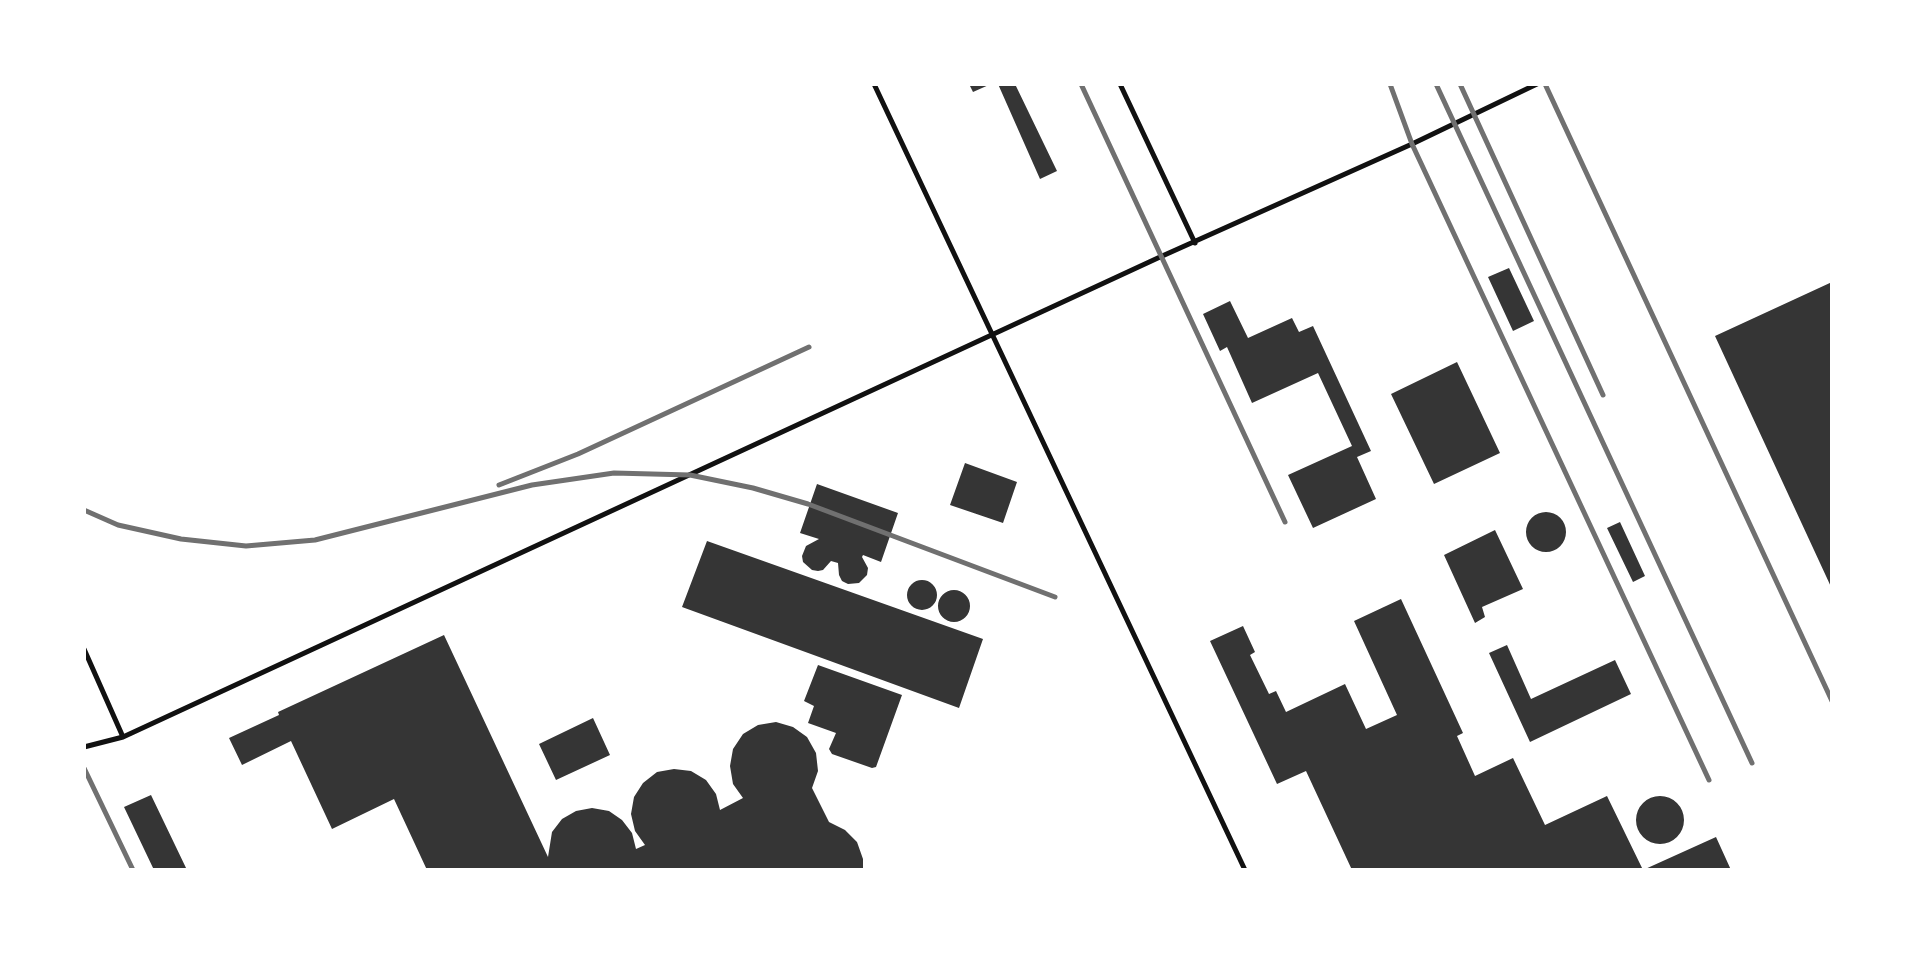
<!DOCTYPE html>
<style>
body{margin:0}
#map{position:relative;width:1916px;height:954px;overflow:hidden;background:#fff;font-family:"Open Sans",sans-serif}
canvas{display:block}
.frame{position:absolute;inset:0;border:86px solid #fff;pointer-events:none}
</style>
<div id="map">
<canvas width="1916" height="954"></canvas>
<div class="frame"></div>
</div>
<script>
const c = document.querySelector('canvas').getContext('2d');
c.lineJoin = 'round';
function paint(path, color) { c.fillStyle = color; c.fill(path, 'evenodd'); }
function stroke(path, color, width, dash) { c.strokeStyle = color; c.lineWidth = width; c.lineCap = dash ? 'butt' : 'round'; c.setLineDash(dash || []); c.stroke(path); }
const building = new Path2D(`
 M969,84H991L973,92Z
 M998,84H1015L1057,171L1040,179Z
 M1509,268L1534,321L1513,331L1488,277Z
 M1832,282V589L1715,336Z
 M1230,301L1248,338L1292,318L1299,332L1313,326L1371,451L1357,457L1376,499L1313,528L1288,475L1352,446L1318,373L1252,403L1227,347L1220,351L1203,314Z
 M1457,362L1500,453L1434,484L1391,394Z
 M965,463L1017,482L1003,523L950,505Z
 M817,484L898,513L881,562L863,555L862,557L868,568L867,575L859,583L848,584L842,581L839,575L838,563L831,561L823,570L818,571L812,570L803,562L802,556L806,546L819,539L800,533Z
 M1526 532a20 20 0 1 1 40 0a20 20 0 1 1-40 0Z
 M1620,522L1645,576L1633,582L1607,528Z
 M1495,530L1523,589L1482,607L1485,617L1475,623L1444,555Z
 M707,541L983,639L959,708L682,607Z
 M907 595a15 15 0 1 1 30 0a15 15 0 1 1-30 0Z
 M938 606a16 16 0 1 1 32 0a16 16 0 1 1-32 0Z
 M1401,599L1463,733L1457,736L1475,776L1513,758L1545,825L1607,796L1643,870H1352L1306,771L1277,784L1210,641L1243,626L1255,652L1250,655L1269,694L1276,691L1286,712L1345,684L1366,729L1397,715L1354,621Z
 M444,635L548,857L552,832L562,819L576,811L592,808L609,811L622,820L632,833L636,849L645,845L635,831L631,814L634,797L643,783L657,772L674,769L691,771L706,780L716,794L720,810L743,798L733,784L730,766L733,749L743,734L758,725L776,722L793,727L807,737L816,753L818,771L812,788L829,822L845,830L857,842L863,859V870H776V868L771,870H427L394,799L332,829L291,741L242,765L229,738L279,715L278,712Z
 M1507,645L1531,699L1615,660L1631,694L1530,742L1489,653Z
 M818,665L902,695L876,767L872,768L832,754L829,749L836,733L808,723L814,706L804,701Z
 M593,718L610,755L556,780L539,744Z
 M151,795L187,870H154L124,807Z
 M1636 820a24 24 0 1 1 48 0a24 24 0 1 1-48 0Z
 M1716,837L1731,870H1643Z`);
const service = new Path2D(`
 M874,84L1245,870
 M1120,84L1195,243
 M84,649L123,737
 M84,747L123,737L1160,257L1412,144L1537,84`);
const rail = new Path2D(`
 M1081,84L1285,522
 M1390,84L1412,144L1709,780
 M1436,84L1752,763
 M1460,84L1603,395
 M1545,84L1832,701
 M499,485L578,454L809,347
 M84,510L118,525L181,539L246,546L315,540L532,485L614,473L690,475L753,488L808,504L1055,597
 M84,768L133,870`);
paint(building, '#353535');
stroke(service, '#111', 5);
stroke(rail, '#707070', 5);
</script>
